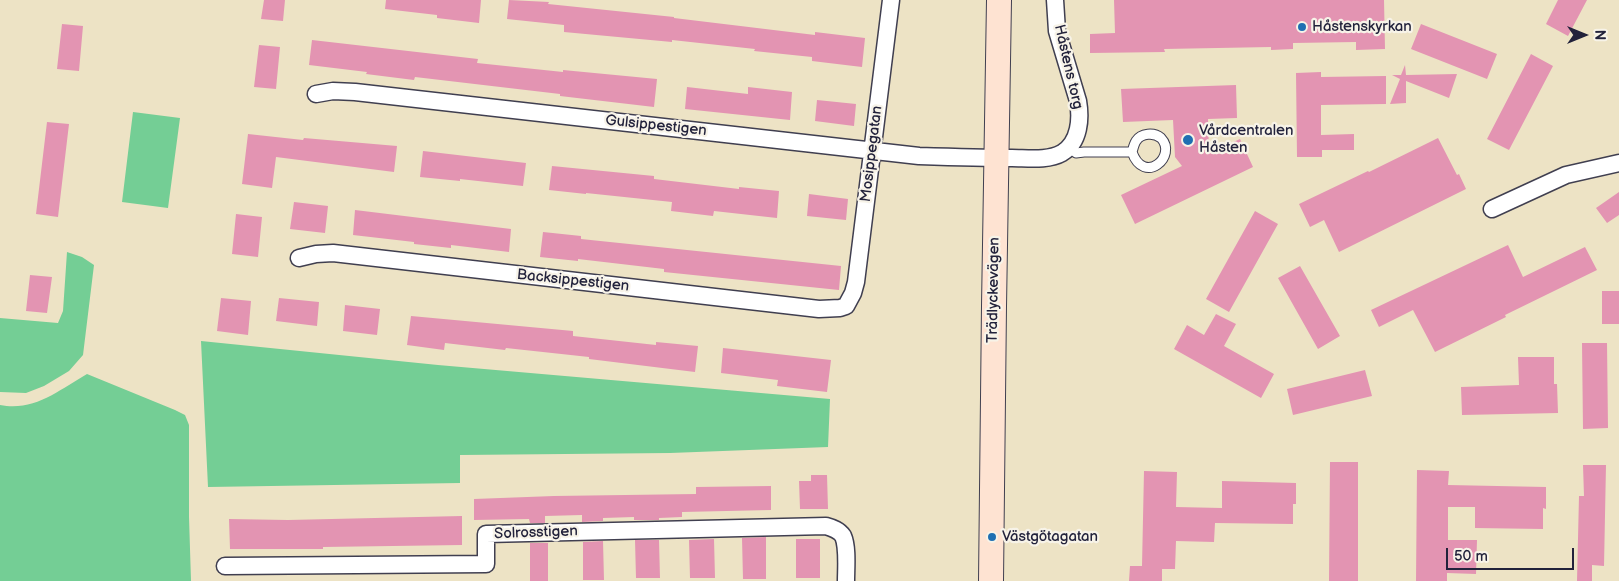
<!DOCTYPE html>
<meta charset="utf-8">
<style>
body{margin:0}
#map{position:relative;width:1619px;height:581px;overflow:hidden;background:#ede3c5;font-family:"Balsamiq Sans",sans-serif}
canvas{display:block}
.north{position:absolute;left:1559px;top:10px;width:50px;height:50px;-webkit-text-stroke:4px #f7f3e8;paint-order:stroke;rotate:90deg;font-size:14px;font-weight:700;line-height:20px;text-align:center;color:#22223b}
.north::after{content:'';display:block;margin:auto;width:18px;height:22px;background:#22223b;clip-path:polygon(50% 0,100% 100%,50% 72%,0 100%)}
.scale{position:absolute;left:1446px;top:548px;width:128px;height:22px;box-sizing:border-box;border:2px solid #22223b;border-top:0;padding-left:6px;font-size:15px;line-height:18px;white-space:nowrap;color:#22223b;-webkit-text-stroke:4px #f7f3e8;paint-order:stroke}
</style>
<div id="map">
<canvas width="1619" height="581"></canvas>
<div class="north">N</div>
<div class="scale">50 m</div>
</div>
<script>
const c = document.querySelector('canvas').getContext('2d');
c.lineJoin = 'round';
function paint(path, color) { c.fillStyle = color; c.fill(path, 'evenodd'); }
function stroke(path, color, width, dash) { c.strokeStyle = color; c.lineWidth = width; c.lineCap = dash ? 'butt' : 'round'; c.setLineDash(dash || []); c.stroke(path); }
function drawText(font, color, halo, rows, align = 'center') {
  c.font = font + ' "Balsamiq Sans",sans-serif'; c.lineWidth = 4.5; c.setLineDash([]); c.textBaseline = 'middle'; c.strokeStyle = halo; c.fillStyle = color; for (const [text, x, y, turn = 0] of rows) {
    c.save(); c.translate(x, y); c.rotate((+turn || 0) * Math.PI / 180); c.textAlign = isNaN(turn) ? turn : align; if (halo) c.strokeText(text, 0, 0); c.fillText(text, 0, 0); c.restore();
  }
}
const green = new Path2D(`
 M133,112L180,118L168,208L122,202Z
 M67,252L82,257L94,265L83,355L69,371L44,386L26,393L0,392V318L58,323L63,311Z
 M201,341L438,365L830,399L828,447L670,453L460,455V483L208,487Z
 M87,374L175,410L185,415L189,425V517L191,581H0V405C34,412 59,390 87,374Z`);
const building = new Path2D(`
 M264,0H285L283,21L261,19Z
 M386,0H481L479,23L437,18V15L385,9Z
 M509,0L549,2L548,4L674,17V18L815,35V32L865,38L862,67L812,61V57L754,51L755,49L672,40V42L564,32V25L507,19Z
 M1114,0H1384L1385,49L1356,50V42L1293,43V49L1271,50V47L1164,49L1165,52L1090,53V34L1115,33Z
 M1558,0H1587L1568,36L1546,24Z
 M62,24L83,26L79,71L57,69Z
 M1421,24L1497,54L1487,79L1411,49Z
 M312,40L478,59L477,63L563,72V70L657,79L654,107L560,96V94L415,77L414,80L366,74L367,72L309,65Z
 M259,45L280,47L276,89L254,87Z
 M1531,54L1553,66L1509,150L1487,139Z
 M1405,65L1406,75L1457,74L1449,98L1406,81V103L1390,104L1400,79L1392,75H1401Z
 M1321,72V77L1386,76V104L1321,105V135L1354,134V150H1322V157H1297L1296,73Z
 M1236,85L1237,118L1208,119L1209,153L1240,139L1253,167L1135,224L1121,195L1182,166L1175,157L1173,120L1123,122L1121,89Z
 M687,87L748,94V87L792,92L790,120L685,109Z
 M817,100L856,104L854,126L815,121Z
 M47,122L69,124L58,217L36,214Z
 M248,134L303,140L304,138L397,146L394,172L276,157L272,188L242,184Z
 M1438,138L1457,175L1459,174L1466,189L1339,252L1324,220L1310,227L1299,204L1368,171L1369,172Z
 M423,151L526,163L523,186L460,179V181L420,177Z
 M552,166L654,176V179L739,189V187L779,191L777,218L714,211L713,216L671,211L672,202L586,193V194L549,190Z
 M1619,192V215L1607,223L1596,208Z
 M809,194L848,199L846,220L807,216Z
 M294,202L328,206L325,233L290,229Z
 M355,210L511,229L509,252L451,245V248L414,244V242L353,235Z
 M1255,211L1278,224L1229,312L1206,299Z
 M236,214L262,217L258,257L232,254Z
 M543,232L581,236V239L841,266L839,290L664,272V269L578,259V261L540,257Z
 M1508,245L1523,277L1585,247L1597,270L1505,315L1506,317L1435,352L1413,310L1379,327L1371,310Z
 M1300,266L1340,336L1318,349L1278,278Z
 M30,275L52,277L47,313L26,311Z
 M1602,291H1619V324H1602Z
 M221,298L251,301L248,335L217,331Z
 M279,298L319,302L317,326L276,321Z
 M345,305L380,309L377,335L343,331Z
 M1216,314L1236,324L1224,346L1274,374L1261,398L1174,349L1187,325L1204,335Z
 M411,316L573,331V336L656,345V342L698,346L695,372L589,359V357L506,348L505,350L445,343L444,350L407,345Z
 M1582,343H1607L1608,428L1583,429Z
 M723,348L831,360L827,392L777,386L778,380L721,373Z
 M1518,357H1554V384H1557L1558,413L1462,415L1461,387L1519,385Z
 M1365,370L1372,396L1293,415L1287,389Z
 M1330,462H1358V581H1329Z
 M1583,465H1606L1604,566L1592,565V581H1577L1579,496H1584Z
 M1417,470L1449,471L1448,485L1546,487V509L1543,508V529L1475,528V507H1448V540H1477L1476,574L1447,573V581H1416Z
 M1144,471L1177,472L1176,507L1222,508V481L1296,483V504H1293V524L1215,523L1214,542L1176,541L1175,569H1162V581H1129L1130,566H1142Z
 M811,475H827L828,509H800L799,481H811Z
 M771,486V510L682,512V517L659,518V520H634V517L603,518V521L582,522V515L545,516V523H530L529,519L474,520V499L554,496L696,494V487Z
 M462,516V545L323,547V549H230L229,519L288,520Z
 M766,537V579H743L742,538Z
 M714,539L715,578H690L689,540Z
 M796,539H820V578H796Z
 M635,540H659L660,578H636Z
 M603,541L604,580H583V542Z
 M530,543H548V581H530Z`);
const lane = new Path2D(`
 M1068,147L1076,153L1084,152H1132C1144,186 1178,156 1161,138C1154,132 1141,133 1136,141C1134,144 1133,149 1132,152`);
const street = new Path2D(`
 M316,94L333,91L355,92L919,156C950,157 981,158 1012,158C1027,158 1048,161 1062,153C1080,142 1081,118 1078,101L1057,31L1055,0
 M1492,209L1566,175L1619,163
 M299,258L316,254L333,253L819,309L840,308L846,306L853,293L856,282L891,0
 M225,566L486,564V534L826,526C833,528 839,530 843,536C848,547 846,569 846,581`);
const secondary = new Path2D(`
 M991,581L994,306L999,0`);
const markers = [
 [1302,27,5,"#1f6fb2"],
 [1188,140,6,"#1f6fb2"],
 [992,537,5,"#1f6fb2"]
];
const poiNames = [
 ["Håstenskyrkan",1312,27],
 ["Vårdcentralen",1199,131],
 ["Håsten",1199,148],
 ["Västgötagatan",1002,537]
];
const streetNames = [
 ["Håstens torg",1068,67,77],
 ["Gulsippestigen",656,126,6],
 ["Mosippegatan",872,154,-83],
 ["Backsippestigen",573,281,6],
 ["Trädlyckevägen",994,290,-89],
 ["Solrosstigen",536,533,-2]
];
paint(green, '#74ce95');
paint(building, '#e394b2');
stroke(lane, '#403f50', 11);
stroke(street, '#403f50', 19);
stroke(secondary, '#403f50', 26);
stroke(lane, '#fff', 9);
stroke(street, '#fff', 16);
stroke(secondary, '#fee3d2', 24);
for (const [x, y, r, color] of markers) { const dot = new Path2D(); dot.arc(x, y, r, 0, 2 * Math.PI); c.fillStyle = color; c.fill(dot); stroke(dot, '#f7f3e8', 2); }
drawText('15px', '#22223b', '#f7f3e8', poiNames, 'left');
drawText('15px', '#22223b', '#f7f3e8', streetNames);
</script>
